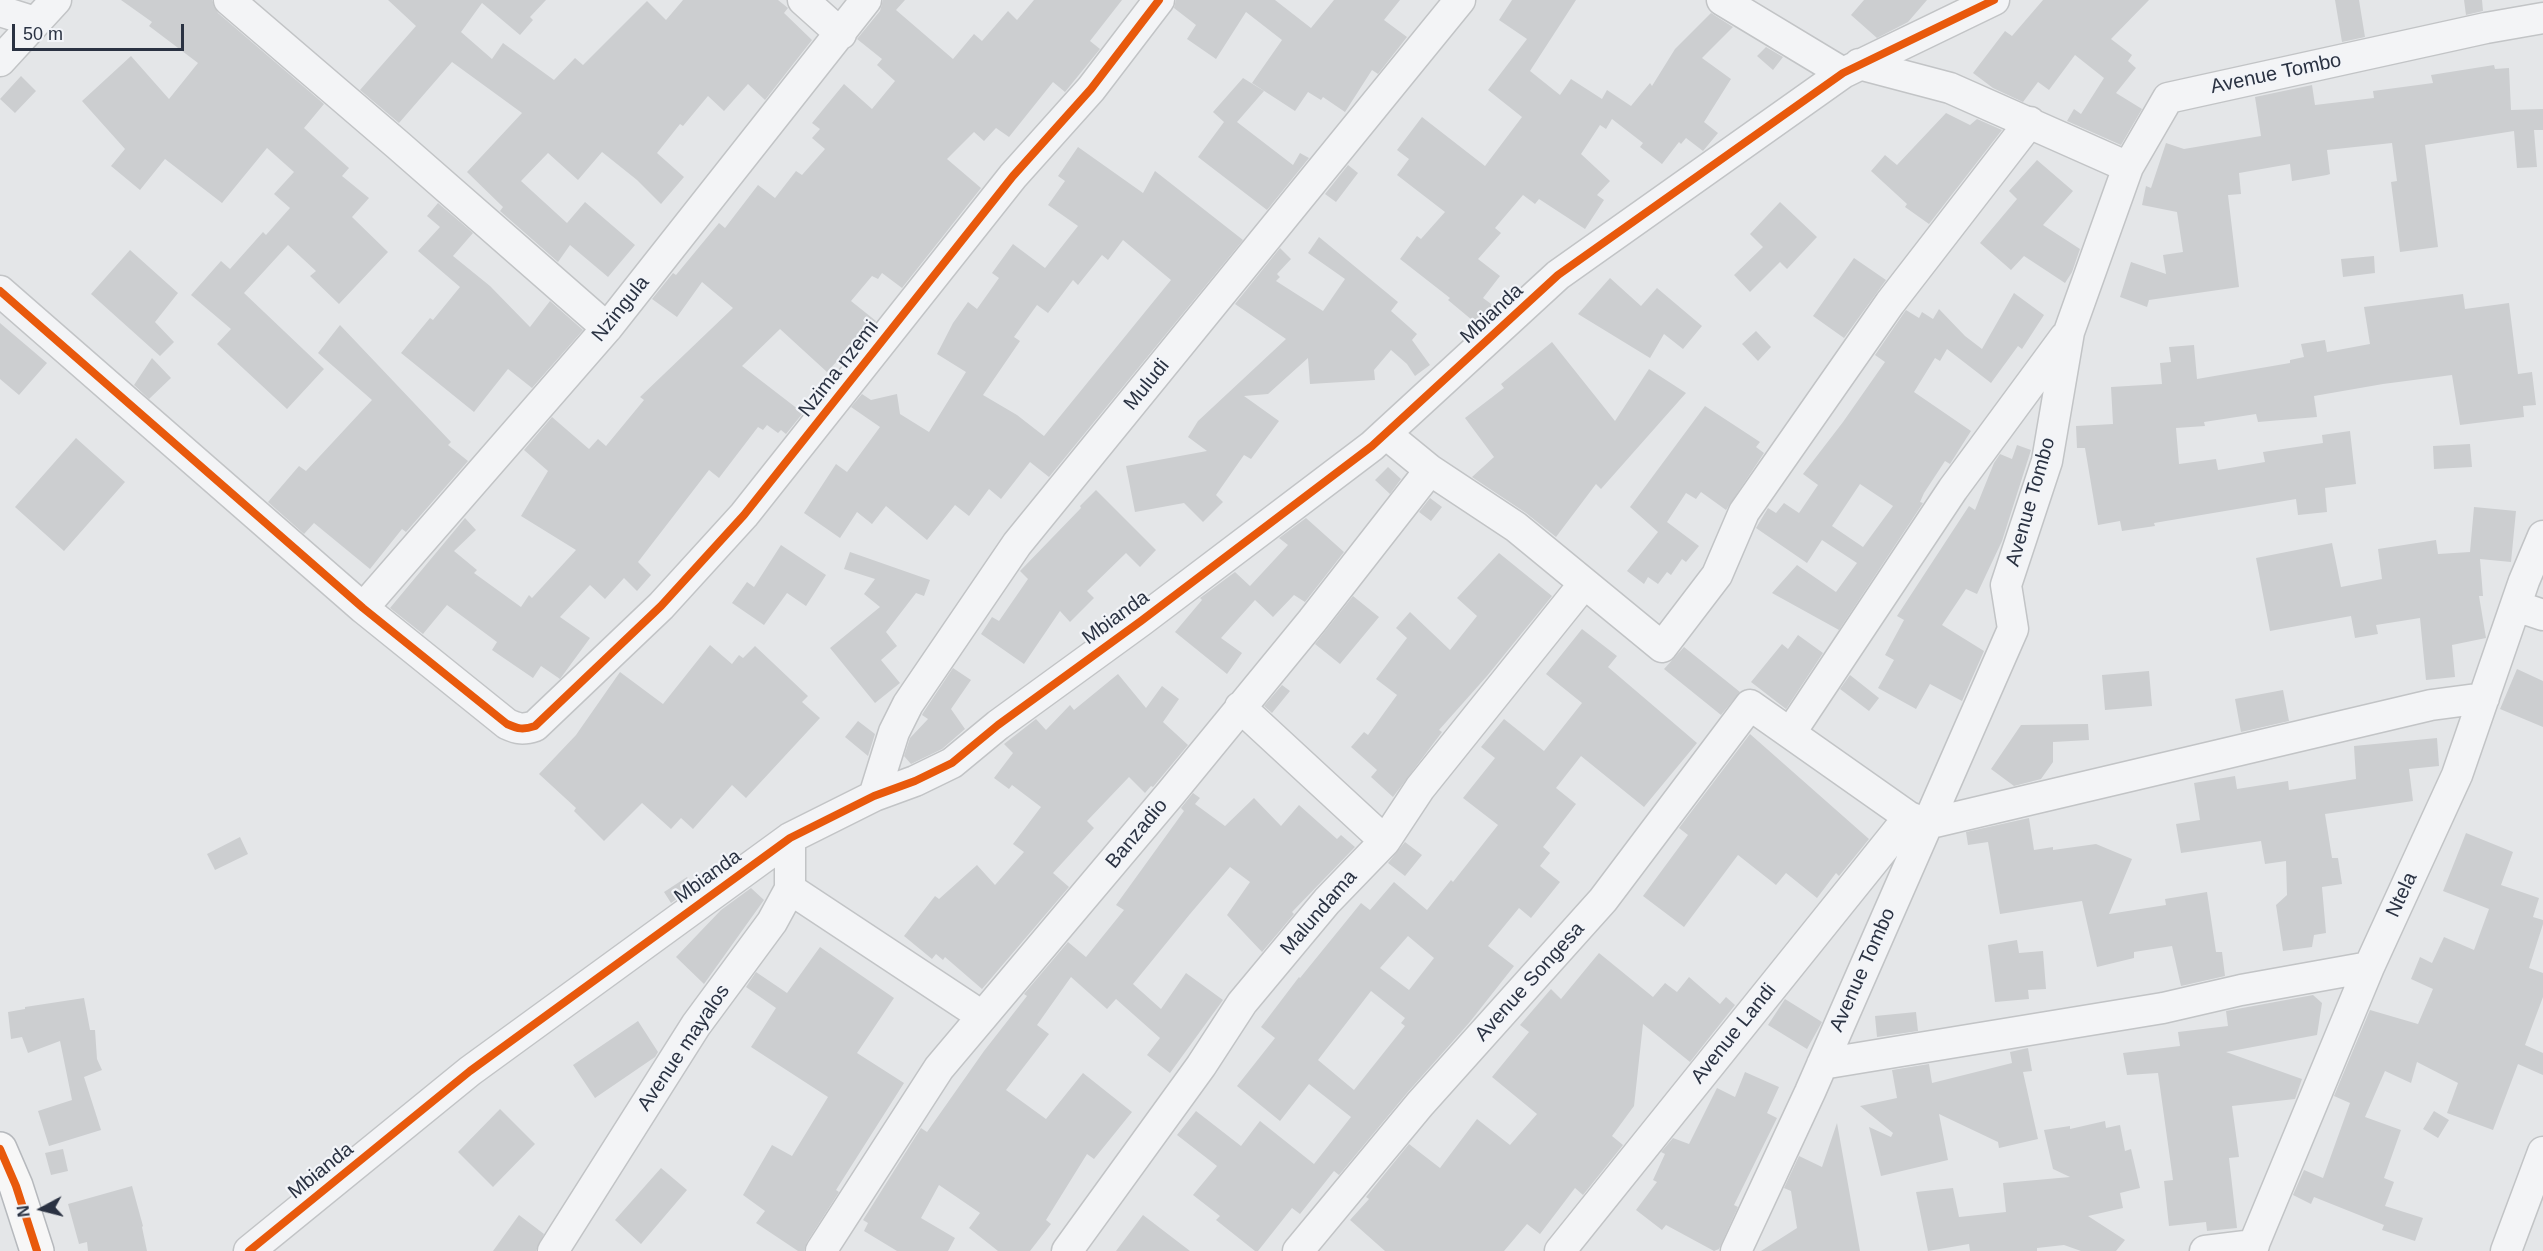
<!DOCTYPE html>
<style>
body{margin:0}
#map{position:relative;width:2543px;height:1251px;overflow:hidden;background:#e4e6e8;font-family:Arial,sans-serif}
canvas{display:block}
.north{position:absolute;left:12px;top:1179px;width:60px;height:60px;-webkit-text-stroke:4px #f2f4f8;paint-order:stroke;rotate:263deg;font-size:16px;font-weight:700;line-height:24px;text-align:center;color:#2a3242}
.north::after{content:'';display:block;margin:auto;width:21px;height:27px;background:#2a3242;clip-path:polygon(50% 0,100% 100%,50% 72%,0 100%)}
.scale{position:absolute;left:12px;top:24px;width:172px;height:27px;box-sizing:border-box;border:3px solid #2a3242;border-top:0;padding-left:8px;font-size:18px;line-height:21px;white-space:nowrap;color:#2a3242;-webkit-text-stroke:4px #f2f4f8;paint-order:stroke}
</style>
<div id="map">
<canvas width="2543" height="1251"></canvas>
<div class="north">N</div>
<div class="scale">50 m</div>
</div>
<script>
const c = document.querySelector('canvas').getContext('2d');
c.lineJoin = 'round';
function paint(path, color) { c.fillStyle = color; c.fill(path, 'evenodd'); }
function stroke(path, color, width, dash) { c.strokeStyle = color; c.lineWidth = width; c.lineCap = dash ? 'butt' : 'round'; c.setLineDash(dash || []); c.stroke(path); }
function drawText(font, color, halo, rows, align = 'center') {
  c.font = font + ' Arial,sans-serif'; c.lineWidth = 4.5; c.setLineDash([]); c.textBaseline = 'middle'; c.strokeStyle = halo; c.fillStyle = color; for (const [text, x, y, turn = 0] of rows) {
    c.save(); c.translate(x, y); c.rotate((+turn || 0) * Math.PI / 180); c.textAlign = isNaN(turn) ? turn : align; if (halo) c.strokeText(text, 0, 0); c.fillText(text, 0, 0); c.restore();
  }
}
const building = new Path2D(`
 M121,0H212L218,13L324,104L304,128L349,168L342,176L369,198L352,217L388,252L339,304L310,276L316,271L288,245L244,293L324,369L287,409L217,344L231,329L191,295L221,261L230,269L263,232L266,235L290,208L274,194L294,172L267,148L222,203L165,159L140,190L111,166L125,149L82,101L131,56L169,99L198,63L149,26L152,22Z
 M388,0H546L530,17L533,20L520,35L482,3L461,32L492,59L503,43L554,80L575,58L583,65L647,1L666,20L683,0H778L788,8L784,13L812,40L765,100L748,84L724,111L708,96L683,126L680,124L657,153L684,177L661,204L637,180L602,152L578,180L548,153L521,181L567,223L585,202L635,245L608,277L570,245L558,262L500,211L503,207L467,172L522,113L452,62L399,123L360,90L416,26Z
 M883,0H905L896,10L953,59L974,34L982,41L1008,11L1017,20L1034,0H1122L1090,41L1100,49L1065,92L1053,82L1009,137L996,128L984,141L974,132L947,159L981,188L902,288L882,273L878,279L872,276L851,301L876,321L863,338L860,336L827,372L780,329L742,366L803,413L786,434L781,430L778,433L767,425L763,430L758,427L719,478L709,470L638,562L651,575L637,591L624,578L605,599L590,585L560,617L590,638L560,679L541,666L533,678L492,650L497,642L447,605L423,634L390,608L465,518L476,530L454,551L477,570L474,573L521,607L529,595L532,598L576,550L521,516L548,471L524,450L552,417L589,449L598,439L606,446L644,400L640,397L733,308L702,282L677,317L652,299L673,273L676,275L719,223L725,228L758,185L775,198L796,171L802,175L825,149L812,138L820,129L812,123L844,84L872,109L895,81L877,65L882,59L857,39L880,11Z
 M1176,0H1275L1311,28L1334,0H1400L1384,20L1407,37L1378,74L1372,70L1345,112L1323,97L1321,100L1308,92L1295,111L1252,83L1282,40L1246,12L1216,59L1187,39L1196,25L1174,8Z
 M1512,0H1576L1530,71L1560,95L1571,79L1602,99L1607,90L1631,106L1650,83L1652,86L1675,49L1711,13L1733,27L1702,58L1731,79L1704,122L1718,133L1703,151L1686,138L1681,144L1679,142L1662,164L1640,147L1643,143L1612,119L1606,129L1600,125L1581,154L1610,181L1597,195L1604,200L1585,229L1539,199L1535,204L1523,195L1495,228L1501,233L1478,259L1500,276L1483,298L1494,306L1478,325L1448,300L1450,298L1400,259L1417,236L1421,239L1445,212L1397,175L1409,159L1397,150L1422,117L1485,166L1522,117L1488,90L1527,39L1499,20Z
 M1864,0H1927L1908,22L1877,38L1851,15Z
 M2043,0H2149L2111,39L2132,55L2128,61L2136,68L2116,93L2142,109L2121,145L2067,121L2074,109L2081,114L2104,78L2075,55L2049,90L2038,82L2023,102L1993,88L1973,73L2005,31L2012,36Z
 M2335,0H2359L2365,37L2342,42Z
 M2464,0H2482L2483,11L2466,15Z
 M1766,47L1783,57L1773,70L1757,56Z
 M2494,65L2495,69L2509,68L2511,110L2543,109V130H2534L2537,167L2517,168L2514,131L2425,145L2438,247L2400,252L2391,182L2397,181L2392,143L2327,150L2330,174L2327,175L2292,181L2290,164L2239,173L2241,194L2228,195L2239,287L2149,300L2147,307L2120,297L2131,262L2166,274L2163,255L2183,252L2177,212L2142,205L2146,186L2151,188L2166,143L2184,149L2261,136L2255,97L2312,85L2315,105L2374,98L2373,91L2433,83L2431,75Z
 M21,76L36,91L15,113L0,99Z
 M1243,78L1264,91L1237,122L1293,165L1300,153L1309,158L1267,210L1198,157L1224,122L1213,112Z
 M1946,113L1970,125L1977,119L2002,130L1929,224L1905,207L1907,204L1871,171L1885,155L1897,165Z
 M1078,147L1143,193L1155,171L1243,240L1049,477L1030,462L1001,499L989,489L969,516L955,505L927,540L886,506L872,524L857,512L840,538L804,513L836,464L847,472L880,427L851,407L862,394L871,400L897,394L900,414L929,432L966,372L937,354L953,323L968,302L977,309L999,278L992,273L1013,244L1045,268L1078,226L1048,205L1065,181L1058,176ZM1123,240L1171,280L1044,436L1017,415L983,395L1020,341L1014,337L1037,305L1048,313L1073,280L1078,285L1102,255L1108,260Z
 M2037,160L2073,191L2043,225L2080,249L2072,272L2065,283L2024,256L2011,270L1980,243L2017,199L2009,191Z
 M1348,165L1358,173L1336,202L1325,194Z
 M1780,202L1817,237L1787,269L1780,262L1750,292L1734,275L1763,247L1750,234Z
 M438,203L473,233L453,256L490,286L530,327L550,301L583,330L532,388L508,369L474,412L401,353L430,318L433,320L460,287L418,251L440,227L427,216Z
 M1319,237L1398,302L1391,311L1417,334L1412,340L1430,365L1415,376L1407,364L1391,350L1374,370L1375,380L1310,384L1308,358L1268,394L1244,396L1279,421L1251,459L1244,455L1216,495L1223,502L1203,522L1184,503L1135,512L1126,466L1207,451L1188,437L1198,421L1286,339L1235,304L1280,248L1291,259L1277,274L1280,277L1276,281L1323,311L1345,279L1308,253Z
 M130,250L178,293L155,322L174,342L160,356L91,294Z
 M2374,256L2375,273L2343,277L2341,259Z
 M1854,258L1886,280L1844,338L1813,316Z
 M1610,278L1641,306L1657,288L1702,326L1683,349L1664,334L1650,358L1578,314Z
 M2014,293L2044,315L2022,349L2018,346L1991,383L1947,349L1940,361L1935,358L1914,392L1971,431L1950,464L1945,461L1924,493L1920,502L1923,503L1839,630L1772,593L1797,565L1836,592L1857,563L1822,540L1807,563L1756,528L1768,508L1776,513L1784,503L1799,513L1818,485L1803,474L1843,422L1885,362L1875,355L1906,310L1919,318L1922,312L1933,319L1939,309L1965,336L1982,349ZM1860,484L1893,506L1863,547L1832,526Z
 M2463,294L2465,309L2509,303L2518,374L2532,372L2536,405L2523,406L2524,417L2460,425L2452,375L2383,384L2314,396L2317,417L2258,422L2256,414L2204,422L2205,426L2176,428L2179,464L2216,459L2218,470L2265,462L2263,452L2323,443L2322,435L2350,431L2356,484L2325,488L2327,512L2298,515L2296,499L2154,523L2155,526L2122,531L2120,521L2098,525L2085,448H2077L2076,426L2113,424L2111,387L2162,384L2160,363L2171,362L2169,347L2194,345L2197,379L2290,363V360L2304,357L2301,344L2325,340L2327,352L2370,344L2364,307Z
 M0,323L47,363L19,395L0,379Z
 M340,325L451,442L448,445L468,461L406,532L402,529L370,569L314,523L304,534L268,502L299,466L306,471L372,400L318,353Z
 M1756,331L1771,347L1758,361L1742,344Z
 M1552,342L1615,421L1649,369L1686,393L1601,489L1596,484L1556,537L1526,513L1472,477L1494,457L1465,418L1504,388L1501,384Z
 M152,358L171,378L149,399L134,385Z
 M1705,406L1760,442L1756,447L1764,453L1726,510L1701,492L1696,499L1686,493L1667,522L1699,546L1686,562L1682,559L1671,575L1667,572L1658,584L1648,577L1644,584L1627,571L1658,532L1630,507Z
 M76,438L125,482L64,551L15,507Z
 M2470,444L2472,467L2434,469L2433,446Z
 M2017,445L2031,450L2002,541L1977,594L1966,589L1942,625L1984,651L1962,701L1930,684L1916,709L1878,688L1894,660L1885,655L1904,620L1897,616L1969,506L1975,510L1994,463L2000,454L2012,459Z
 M1388,467L1401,479L1390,494L1375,480Z
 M1096,490L1156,550L1140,567L1126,553L1087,591L1094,598L1070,622L1060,611L1024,664L981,634L992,617L999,621L1028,579L1020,571L1081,508L1080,506Z
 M1430,498L1442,507L1431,521L1419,512Z
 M2474,507L2516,511L2511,562L2480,559L2483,596H2479L2486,638L2452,645L2455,677L2426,680L2420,618L2376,625L2378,634L2355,638L2351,616L2270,631L2256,558L2332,543L2341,587L2382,579L2378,549L2436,540L2438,554L2470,552Z
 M1306,518L1344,552L1305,602L1294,595L1273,617L1255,600L1221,638L1242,653L1227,674L1175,632L1202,600L1200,598L1235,572L1250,586L1288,545L1279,538Z
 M781,545L826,575L806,606L787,593L764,625L732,603L747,582L754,587Z
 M850,552L930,580L924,596L916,593L886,632L897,646L881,660L900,683L875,703L830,648L880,607L864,594L875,579L844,569Z
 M1499,553L1552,596L1487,676L1439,730L1442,732L1393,797L1371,777L1377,770L1351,747L1364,732L1368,735L1397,695L1376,679L1407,638L1396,628L1410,612L1450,650L1477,616L1457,598Z
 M1353,596L1379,617L1340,664L1315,644Z
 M1582,629L1617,656L1608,667L1697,743L1644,807L1581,756L1556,788L1576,804L1543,847L1550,853L1540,866L1560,882L1531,918L1519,908L1488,946L1514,966L1469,1023L1407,1093L1339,1175L1334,1171L1300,1214L1292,1208L1258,1251H1255L1216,1220L1220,1216L1193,1195L1217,1166L1177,1135L1196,1111L1241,1146L1260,1121L1314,1164L1351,1117L1309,1084L1280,1121L1237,1086L1275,1038L1261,1027L1299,977L1300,978L1361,903L1370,910L1394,882L1427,910L1451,880L1453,882L1498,825L1463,798L1495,758L1481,747L1504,719L1544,751L1582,703L1546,674ZM1408,936L1434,958L1409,990L1380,968ZM1371,991L1405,1018L1401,1023L1405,1026L1354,1090L1318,1060Z
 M1798,635L1823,653L1786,709L1751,682L1782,644L1788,649Z
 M710,645L732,664L739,655L743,658L755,646L808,696L802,702L820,718L746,798L732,785L693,829L681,818L671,829L642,803L604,841L574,811L576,808L539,774L576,735L620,672L663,704Z
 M1684,647L1740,692L1721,715L1664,669Z
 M953,668L971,680L951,709L965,729L942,749L911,764L904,756L910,738L928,719L922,715L923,713Z
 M2517,669L2543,681V727L2500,709Z
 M2149,671L2152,706L2105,710L2102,675Z
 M1118,674L1146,708L1162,686L1179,699L1163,722L1188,745L1153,787L1151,786L1145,793L1129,777L1087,821L1094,828L1053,873L1069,887L982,989L945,957L943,960L936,954L932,959L904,936L935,896L939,899L977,865L995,885L1024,852L1013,844L1041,807L1012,785L1009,789L994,778L1013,753L1004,744L1036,719L1046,730L1070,705L1074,710Z
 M1850,675L1879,698L1869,711L1840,689Z
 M1282,685L1290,691L1272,713L1264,706Z
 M2283,690L2289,721L2241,732L2235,699Z
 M858,721L875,734L868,756L845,737Z
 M2088,724L2089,740L2053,742V762L2041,779L2014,786L1991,769L2021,725Z
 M1750,734L1869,839L1839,876L1836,873L1817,898L1786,873L1776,885L1738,855L1684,927L1643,896L1688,835L1679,828Z
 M2437,738L2439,766L2409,769L2413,801L2325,814L2332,858H2338L2342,884L2322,887L2326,933L2314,935L2312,947L2283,951L2276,905L2287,895L2286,861L2265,864L2261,841L2181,853L2176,824L2200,820L2194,783L2235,776L2237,789L2288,781L2289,790L2356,779L2354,746Z
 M1193,793L1200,798L1195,804L1225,826L1254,798L1281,826L1299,805L1337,839L1341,835L1355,847L1292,912L1294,914L1262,952L1227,915L1250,882L1230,867L1190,914L1133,984L1161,1009L1186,973L1223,1000L1170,1073L1147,1055L1160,1038L1116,999L1107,1009L1071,977L1037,1025L1049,1034L1006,1090L1046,1119L1083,1073L1132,1112L1094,1159L1087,1154L1046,1220L1051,1224L1030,1251H998L969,1228L980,1213L939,1185L921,1218L955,1238L948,1251H897L864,1231L868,1223L863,1220L921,1128L927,1132L984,1051L1027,996L1024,994L1068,942L1086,957L1124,910L1116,905L1184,811L1181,808Z
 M2029,818L2034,850L2053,847V850L2096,844L2132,859L2109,914L2166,905L2165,899L2207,892L2216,952H2222L2225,976L2181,986L2172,946L2134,952V958L2097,967L2082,901L2000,914L1988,842L1968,845L1966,832Z
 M2466,833L2513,852L2501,885L2539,898L2533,917L2543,920V924L2529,968L2543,973V997L2525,1045L2543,1053V1075L2518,1064L2493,1130L2447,1113L2458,1083L2417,1062L2411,1083L2385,1071L2365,1117L2401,1130L2384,1178L2394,1182L2385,1206L2423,1218L2415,1241L2382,1230L2384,1225L2314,1197L2311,1204L2293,1195L2304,1170L2323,1178L2350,1103L2334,1096L2370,1010L2418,1024L2433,989L2411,979L2420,957L2432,963L2444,937L2474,950L2489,909L2443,891Z
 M240,837L248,854L215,870L207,854Z
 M1405,842L1422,855L1405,876L1388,863Z
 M687,877L693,887L671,903L664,892Z
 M751,888L764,900L704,984L676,957L721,910Z
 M2017,940L2019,953L2043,951L2046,989L2028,990L2029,999L1995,1002L1988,945Z
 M820,947L894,998L857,1053L904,1083L836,1190L839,1192L807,1242L804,1251H798L756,1223L765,1211L743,1195L772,1145L792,1156L828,1097L751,1047L776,1008L746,987L756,972L787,993Z
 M1599,953L1653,997L1665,983L1677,992L1689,977L1720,1004L1726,997L1735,1005L1690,1062L1643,1024L1634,1106L1612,1136L1623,1145L1583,1195L1575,1188L1540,1234L1527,1224L1504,1251H1385L1350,1220L1369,1199L1366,1197L1409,1144L1440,1168L1477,1119L1510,1145L1537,1114L1492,1077L1529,1032L1520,1025L1551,989L1561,999Z
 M2313,995L2322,1003L2317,1035L2226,1052L2302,1079L2295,1099L2232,1106L2239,1157L2229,1158L2237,1228L2207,1231L2206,1222L2169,1226L2164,1181L2173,1180L2158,1073L2127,1075L2123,1053L2180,1046L2178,1032L2228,1026L2226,1011Z
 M84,998L90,1030H95L97,1059L102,1070L84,1077L101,1130L49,1146L38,1111L72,1100L60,1041L28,1053L22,1037L11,1039L8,1012L25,1009V1007Z
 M1785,999L1822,1022L1807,1049L1768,1025Z
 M1916,1012L1918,1031L1877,1037L1875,1016Z
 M638,1021L658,1052L655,1057L595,1098L573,1065Z
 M2028,1048L2032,1071L2023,1072L2038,1139L1999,1148L1998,1142L1939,1114L1948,1160L1881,1176L1869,1127L1891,1137L1893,1133L1860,1106L1897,1098L1892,1070L1929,1064L1932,1083L2012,1063L2010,1052Z
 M1745,1072L1779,1087L1767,1113L1777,1118L1734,1205L1738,1207L1719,1249L1714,1251L1666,1225L1662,1230L1636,1210L1657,1182L1653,1180L1665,1154L1661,1152L1673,1138L1689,1144L1717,1088L1735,1097Z
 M500,1109L535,1144L493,1187L458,1152Z
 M2434,1111L2449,1120L2438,1138L2423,1129Z
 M2105,1121L2106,1128L2120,1125L2125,1151L2131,1149L2140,1188L2120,1193L2123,1208L2088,1216L2125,1240L2116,1251H2081L2064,1245L2037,1248V1251H1970L1969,1244L1928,1251L1916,1192L1953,1188L1959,1217L2006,1212L2003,1183L2070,1177L2053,1169L2044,1130L2070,1126V1129Z
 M1837,1123L1860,1251H1761L1797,1228L1791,1191L1784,1188L1799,1156L1822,1167Z
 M63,1149L68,1171L51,1175L45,1153Z
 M661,1168L687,1190L641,1244L615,1220Z
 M132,1186L143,1226L142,1227L147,1251H88L87,1242L79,1244L68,1204Z
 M519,1215L544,1234L536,1251H493Z
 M1143,1215L1190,1251H1116Z`);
const minor = new Path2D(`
 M229,0L398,145L607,328
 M803,0L841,34
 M1722,0L1843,73
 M0,11L35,22
 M0,61L56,0
 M1859,64L1950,88L2128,167
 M0,291L363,608L507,724C518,729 523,730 535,726L661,606L744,515L1013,176L1091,89L1159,0
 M1430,470L1516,527L1662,647L1717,575L1744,512L1890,303L2030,122
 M2516,606L2543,615
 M363,608L607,328L866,0
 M1240,707L1385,841
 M1791,732L1953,489L2065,337
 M874,796L894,732L908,704L1017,544L1460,0
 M790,889L982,1016
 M1822,1064L2163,1008L2241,990L2369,967
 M249,1251L470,1071L790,838L874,796L915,781L952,763L998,725L1141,621L1372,446L1558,275L1843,73L1994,0
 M553,1251L696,1025L772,922L790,889V838
 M821,1251L939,1068L1171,793L1312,621L1430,470L1386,434
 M1067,1251L1201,1066L1242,1003L1327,901L1385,841L1420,788L1583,585
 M1298,1251L1420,1104L1603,900L1750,705L1909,817L1927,824L2431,705L2484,698
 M1560,1251L1909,817
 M1736,1251L1810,1092L2013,629L2006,585L2047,461L2069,332L2128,167L2168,98L2486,28L2543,18
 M2205,1251L2254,1245
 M2251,1251L2369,967L2457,775L2524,581L2543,536
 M2506,1251L2543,1152`);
const highway = new Path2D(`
 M0,1149L16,1186L37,1251`);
const cycleway = new Path2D(`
 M0,291L363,608L507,724C518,729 523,730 535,726L661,606L744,515L1013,176L1091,89L1159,0
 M0,1149L16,1186L37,1251
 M249,1251L470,1071L790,838L874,796L915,781L952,763L998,725L1141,621L1372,446L1558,275L1843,73L1994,0`);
const streetNames = [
 ["Avenue Tombo",2276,74,-12],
 ["Nzingula",621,309,-51],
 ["Mbianda",1492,314,-43],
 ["Nzima nzemi",839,369,-52],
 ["Muludi",1147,385,-51],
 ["Avenue Tombo",2031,502,-74],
 ["Mbianda",1116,618,-36],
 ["Banzadio",1137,834,-50],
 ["Mbianda",708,877,-36],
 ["Ntela",2402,895,-65],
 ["Malundama",1319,913,-49],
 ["Avenue Tombo",1863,970,-66],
 ["Avenue Songesa",1530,982,-48],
 ["Avenue Landi",1734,1034,-51],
 ["Avenue mayalos",684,1048,-56],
 ["Mbianda",321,1171,-39]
];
paint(building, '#ccced0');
stroke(minor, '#c2c4c6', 33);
stroke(highway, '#b6b9bd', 36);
stroke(minor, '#f3f4f6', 30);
stroke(highway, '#f7f7f7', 33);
stroke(cycleway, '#e8590c', 8);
drawText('20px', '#2a3242', '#f2f4f8', streetNames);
</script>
